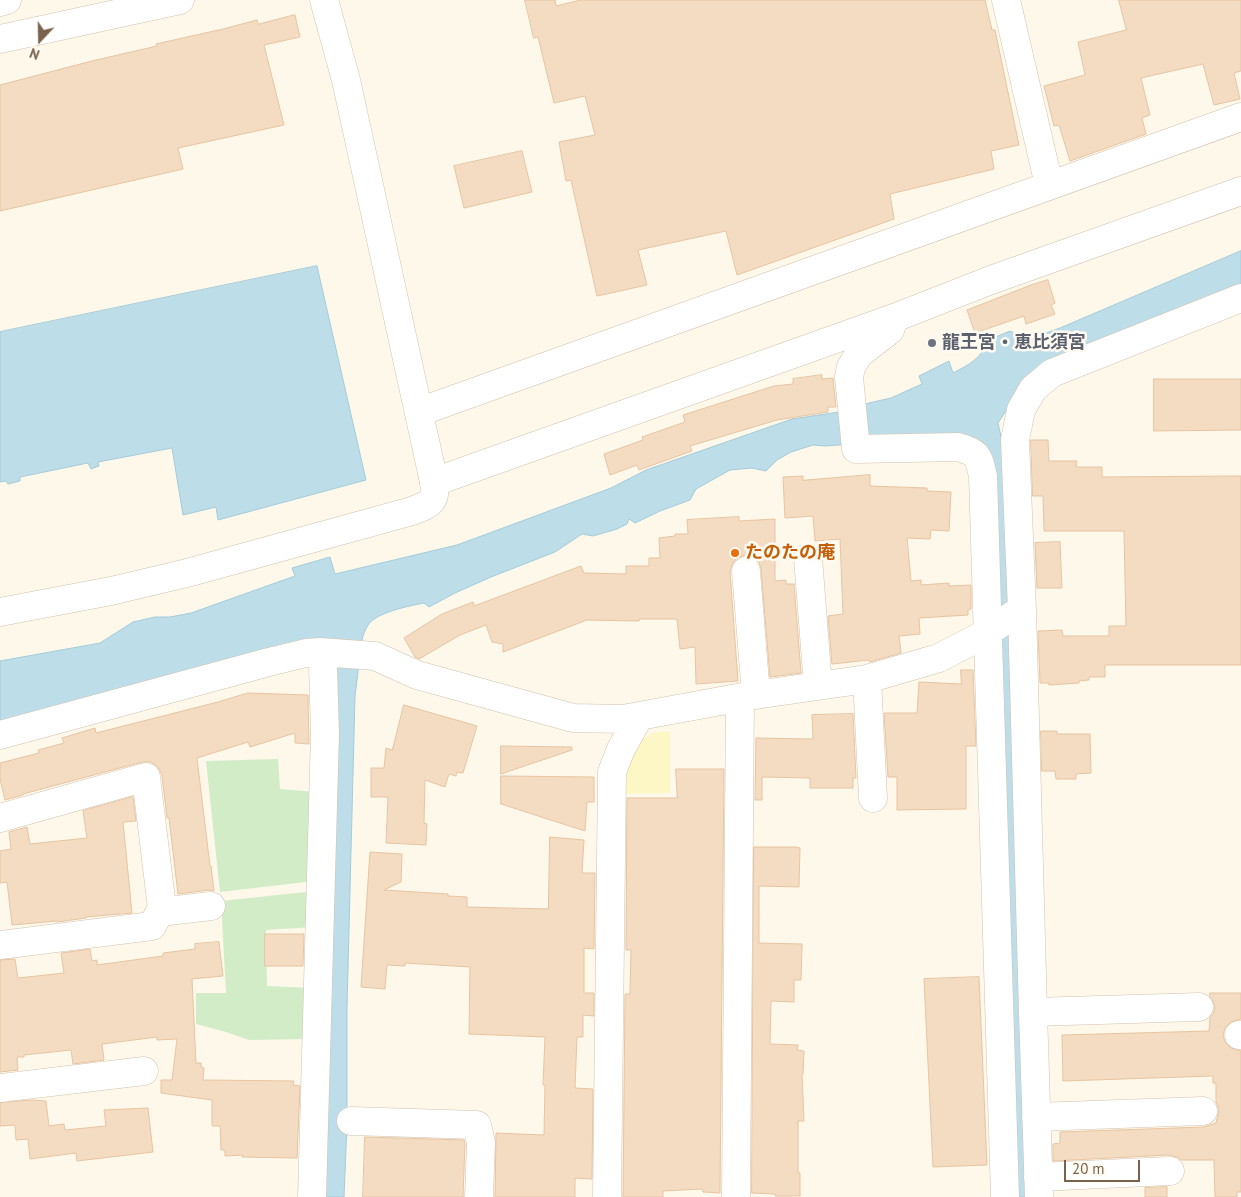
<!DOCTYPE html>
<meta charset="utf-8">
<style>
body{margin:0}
#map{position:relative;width:1241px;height:1197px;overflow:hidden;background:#fdf8ea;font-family:"PT Sans",sans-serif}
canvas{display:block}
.north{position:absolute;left:15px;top:15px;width:50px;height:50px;-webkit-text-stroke:4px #fffbf2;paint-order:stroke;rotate:201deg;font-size:14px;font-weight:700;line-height:20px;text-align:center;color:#7a624c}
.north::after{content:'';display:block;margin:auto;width:18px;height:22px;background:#7a624c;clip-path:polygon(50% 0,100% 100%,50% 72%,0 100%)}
.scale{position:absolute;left:1064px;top:1160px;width:76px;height:22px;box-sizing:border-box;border:2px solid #7a624c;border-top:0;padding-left:6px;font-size:15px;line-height:18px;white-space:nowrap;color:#7a624c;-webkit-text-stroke:4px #fffbf2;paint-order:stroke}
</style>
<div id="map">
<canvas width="1241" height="1197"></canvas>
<div class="north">N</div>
<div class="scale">20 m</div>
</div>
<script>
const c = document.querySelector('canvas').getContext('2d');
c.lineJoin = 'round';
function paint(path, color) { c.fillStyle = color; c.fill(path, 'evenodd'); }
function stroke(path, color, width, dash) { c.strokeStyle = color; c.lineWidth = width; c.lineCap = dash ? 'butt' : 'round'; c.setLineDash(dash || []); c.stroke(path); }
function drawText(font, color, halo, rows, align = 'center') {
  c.font = font + ' "PT Sans","Noto Sans JP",sans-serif'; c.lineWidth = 5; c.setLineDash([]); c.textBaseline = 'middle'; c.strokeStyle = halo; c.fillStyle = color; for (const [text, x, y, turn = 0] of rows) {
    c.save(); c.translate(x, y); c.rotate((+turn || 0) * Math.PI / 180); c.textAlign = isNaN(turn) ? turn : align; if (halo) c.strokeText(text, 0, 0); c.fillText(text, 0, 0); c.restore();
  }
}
const green = new Path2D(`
 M278,759L280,789L316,792L314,881L220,892L206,761Z
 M315,891L314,927L266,930L267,986L311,988L309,1039L249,1040L226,1032L196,1024V993H226L221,901Z`);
const sand = new Path2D(`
 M670,731V793L619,794L633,747L652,733Z`);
const water = new Path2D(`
 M1241,251V285L1017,394L998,423L1004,450L1029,1197H1011L985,456L881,442L825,446L813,445L791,452L777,460L766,471L752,468L730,470L696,489L690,500L660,511L635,523L629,519L627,524L617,529L593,536L582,534L555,552L491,577L455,593L429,607L424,603C409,606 377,612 368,625C365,630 363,635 362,640L355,696L347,1007V1124L344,1197H322L327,643L0,727V661L100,643L133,622L155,617H170L191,613L295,576L292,568L330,557L335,574L457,545L611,488L646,470L792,419L846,411L869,403L891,398L922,384L919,376L949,361L953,373C970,364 981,359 988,340L1010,331L1022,337H1035L1060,328Z
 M317,266L366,480L218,520L216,507L183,515L172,448L98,462L99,466L91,469L88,463L20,477V481L8,484L6,481L0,482V332Z`);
const building = new Path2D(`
 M525,0H555L556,6L581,0H985L992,30H995L1019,145L991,151L994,169L890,194L894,219L737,275L726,231L638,250L647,285L597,296L571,180L566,181L559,142L595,135L585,96L554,103L538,37L534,38Z
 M1119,0H1241V71L1234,73L1240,99L1214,105L1203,64L1141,78L1150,115L1142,118L1146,134L1070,161L1059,125L1054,126L1044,86L1085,75L1078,42L1126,30Z
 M295,15L300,37L264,45L284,125L178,148L183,169L0,211V85L92,61L157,46L156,44L223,29L257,20L258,24Z
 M522,151L532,192L464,208L454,166Z
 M1048,280L1055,303L1051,305L1055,314L1026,324L1024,316L975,333L967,310L1031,285Z
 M822,375V379L833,378L836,407H828V412L777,420L690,446L692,451L639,470L637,465L610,475L604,454L643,440L642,437L685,422L683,415L774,386L793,384V379Z
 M1154,379H1241V430L1154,431Z
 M1031,440H1048L1049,461H1077L1076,467H1102V477L1241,476V665H1105V677H1089V680L1079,681V683L1049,685V683H1040L1038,631L1062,630L1063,636H1109V626H1126L1124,531H1044L1043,496H1033Z
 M870,475V486L927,488V491L951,492L949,531L931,530L930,539L907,538L911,581L921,580V585L949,583V586L971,585V609L968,610V615L919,618L920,634L899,636L901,653L870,662L869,660L832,664L828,616L843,614L840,539L815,541L813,516L785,518L783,477L803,476V480Z
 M739,517V521L775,519V581L786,580V584H794L801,673L770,677L761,569L759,562L753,557L745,555L737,558L732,564L730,572L738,681L696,684L695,647L680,649L677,619H639V621L587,620L503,652V644L492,642L486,625L460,635L419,659L415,657L404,638L442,614L473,602L474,606L581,566L584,573L626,574V566H649V558H660L659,538L675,536V534H688L687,520Z
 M1060,542L1062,588H1037L1035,543Z
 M961,670H973L976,746H966V809L897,810V777H888L884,713H917L919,682L961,684Z
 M248,693L308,695L309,744L295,743V733L250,747L248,742L197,758L210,866H211L214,891L209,890L178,894L169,818H167L162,775L158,767L151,762H142L23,794V795L5,800L0,779V763L39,753L38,750L64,743L62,738L95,728L96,733L218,702Z
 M404,705L477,726L463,773L457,772L456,776L449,774L445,787L425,780L424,823L427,824L426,845L386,843L388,797H371V768H384L386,748L392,750Z
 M853,714L856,778H853V788H810V778L762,777V800H755L756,738L813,739L812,715Z
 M1041,731H1057V734H1090L1091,773L1076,774V779H1056L1055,771H1042Z
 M501,746L572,747V750L501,774Z
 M676,769H724L720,1193L703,1192L702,1189L663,1191V1197H623L625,994H630L631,950H626L627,798H677Z
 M501,776L594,777V802H587L585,831L501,804Z
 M133,797L136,821L123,822L132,913L86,917V918L57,922V921L12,925L7,882L0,883V851L11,849L9,832L27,827L30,844L87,838L83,811Z
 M550,837L584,840L582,873H595L594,949L584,948V993H594V1016L583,1015V1037H577L575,1088L593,1089L592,1179L575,1178V1197H495L496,1133L544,1135L545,1085H543L545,1037L469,1034L470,967L405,963V966L387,965L385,989L361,987L370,852L402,854L401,882L384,890L448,894V896L467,897V907L548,909Z
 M754,847H796L800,848L799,887L759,886V943L802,944L801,980H794V1002L771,1001L770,1044L798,1045L797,1050L804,1051L803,1074H802L804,1121H798V1173H800V1196H775V1194L752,1193Z
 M265,934H304L303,966H265Z
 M219,942L223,976L192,979L196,1063H201V1067L204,1068L203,1080L294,1081L293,1085L300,1086L297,1158L242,1157L243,1155L225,1156V1150H221L220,1126H212V1100L161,1093V1080H172L177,1039L157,1040V1037L102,1044L104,1060L73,1064L71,1050L24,1055V1057H17L18,1070L0,1072V960L15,959L18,978L64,973L61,953L90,949L92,961L97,960V965L163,956V953L195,949V944Z
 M979,977L987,1165L933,1167L924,979Z
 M1210,993H1241V1019L1231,1022L1225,1028L1223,1035L1225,1042L1231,1048L1241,1051V1192H1237V1197H1215L1214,1160H1181L1177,1157L1169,1155L1053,1161V1144L1060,1143V1132L1204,1127L1216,1123L1219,1110L1216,1102V1083H1213V1076L1063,1081L1062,1035L1209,1031L1210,1018L1213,1014L1215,1007L1212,999L1210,997Z
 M32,1100L46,1101L49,1126L64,1124L65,1130L106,1126L104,1110L148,1108L153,1152L77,1161L76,1153L30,1159L28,1139L16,1140L15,1125L0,1126V1103Z
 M365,1137L464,1140L465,1144L463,1197H363Z
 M1167,1187V1197H1145V1188Z`);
const minor = new Path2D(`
 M1006,0L1049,185
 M894,318L890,330L859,354L851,367L849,377L856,449L958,447C979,453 978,456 983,476L1005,1197
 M419,412L1241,117
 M434,482L894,318L991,280L1241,191
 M808,558L818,686
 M746,571L756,695
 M867,679L873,798
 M0,735L269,662L306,653L320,652L375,656L417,675L573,718L623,719L748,696L867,679L939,658L983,635L1013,615L1022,610
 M0,818L146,777L162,908L152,926L0,945
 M160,912L211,906
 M1033,1012L1199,1007
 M1239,1035H1241
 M0,1088L144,1071
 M1036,1117L1203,1111
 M351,1121L477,1125L481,1143L479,1197
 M1038,1177L1170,1171
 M312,1197L325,734L323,665L320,652
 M607,1197L612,772L621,749L639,717
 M736,1197L740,698
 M1039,1197L1033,1012L1022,610L1015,440L1021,410L1033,389L1052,373L1241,298`);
const tertiary = new Path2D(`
 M0,2L7,0
 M0,39L180,0
 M0,612L111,591L187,573L412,511C429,504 437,503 434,482L346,80L324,0`);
const markers = [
 [932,343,5,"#6b7280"],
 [735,553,5,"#e8710a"]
];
const worshipNames = [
 ["龍王宮・恵比須宮",942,343]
];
const foodNames = [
 ["たのたの庵",745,553]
];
paint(green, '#d2ecc8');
paint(sand, '#fdf7c5');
paint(water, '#bddde8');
stroke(water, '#a3cbda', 1);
paint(building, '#f3dcc1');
stroke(building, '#e7c4a1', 1);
stroke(minor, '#d1c2af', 29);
stroke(tertiary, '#d1c2af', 29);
stroke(minor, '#fff', 28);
stroke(tertiary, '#fff', 28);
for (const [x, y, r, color] of markers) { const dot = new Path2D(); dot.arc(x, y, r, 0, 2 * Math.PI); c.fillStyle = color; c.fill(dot); stroke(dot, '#fffbf2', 2); }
drawText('bold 18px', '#5b616d', '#fffbf2', worshipNames, 'left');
drawText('bold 18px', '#c56008', '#fffbf2', foodNames, 'left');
</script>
